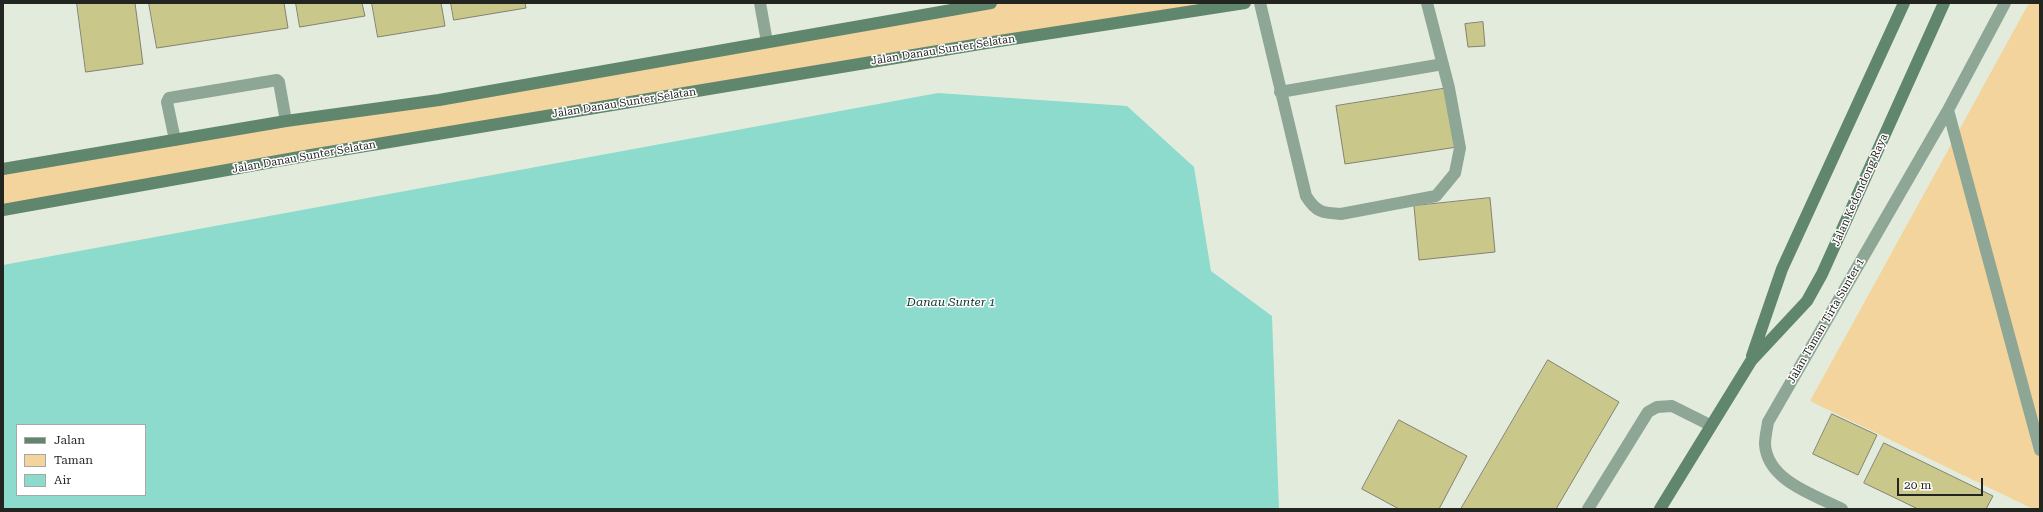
<!DOCTYPE html>
<style>
body{margin:0}
#map{position:relative;width:2043px;height:512px;overflow:hidden;background:#e3ecdc;font-family:"Roboto Serif",serif}
canvas{display:block}
.frame{position:absolute;inset:0;border:4px solid #232620;pointer-events:none}
.legend{position:absolute;left:16px;top:424px;width:130px;height:72px;box-sizing:border-box;background:#fff;border:1px solid #a7a8a6;margin:0;padding:5px 7px;list-style:none;font-size:12px;color:#232620}
.legend li{display:flex;align-items:center;gap:8px;height:20px}
.legend b{width:20px;border:1px solid #a7a8a6}
.scale{position:absolute;left:1897px;top:478px;width:86px;height:18px;box-sizing:border-box;border:2px solid #232620;border-top:0;padding-left:5px;font-size:12px;line-height:14px;white-space:nowrap;color:#232620;-webkit-text-stroke:3px #fff;paint-order:stroke}
</style>
<div id="map">
<canvas width="2043" height="512"></canvas>
<div class="frame"></div>
<ul class="legend">
<li><b style="height:5px;background:#61866e"></b>Jalan</li>
<li><b style="height:11px;background:#f3d49c"></b>Taman</li>
<li><b style="height:11px;background:#8cdbcc"></b>Air</li>
</ul>
<div class="scale">20 m</div>
</div>
<script>
const c = document.querySelector('canvas').getContext('2d');
c.lineJoin = 'round';
function paint(path, color) { c.fillStyle = color; c.fill(path, 'evenodd'); }
function stroke(path, color, width, dash) { c.strokeStyle = color; c.lineWidth = width; c.lineCap = dash ? 'butt' : 'round'; c.setLineDash(dash || []); c.stroke(path); }
function drawText(font, color, halo, rows, align = 'center') {
  c.font = font + ' "Roboto Serif",serif'; c.lineWidth = 3; c.setLineDash([]); c.textBaseline = 'middle'; c.strokeStyle = halo; c.fillStyle = color; for (const [text, x, y, turn = 0] of rows) {
    c.save(); c.translate(x, y); c.rotate((+turn || 0) * Math.PI / 180); c.textAlign = isNaN(turn) ? turn : align; if (halo) c.strokeText(text, 0, 0); c.fillText(text, 0, 0); c.restore();
  }
}
const green = new Path2D(`
 M989,3H1245L3,210V169Z
 M2029,3H2040V509H2033L1810,401Z`);
const water = new Path2D(`
 M938,93L1127,106L1194,167L1211,271L1272,316L1279,509H3V265ZM17,425H145V495H17Z`);
const building = new Path2D(`
 M77,3H135L143,64L86,72Z
 M149,3H284L288,28L157,48Z
 M296,3H362L365,16L300,27Z
 M372,3H441L445,26L378,37Z
 M451,3H525L526,8L454,20Z
 M1483,22L1485,46L1468,47L1465,24Z
 M1448,88L1457,147L1345,164L1336,106Z
 M1490,198L1495,252L1419,260L1414,206Z
 M1548,360L1619,402L1556,509H1461Z
 M1832,414L1877,435L1858,475L1813,454Z
 M1399,420L1467,456L1439,509H1399L1362,489Z
 M1884,443L1993,496L1986,509H1918L1864,483Z`);
const lane = new Path2D(`
 M1260,3L1306,196C1316,212 1322,213 1341,214L1436,196L1455,173L1460,148L1449,88L1427,3
 M1280,92L1443,64
 M175,140L167,102L169,98L277,80L279,82L286,121
 M1588,509L1648,412L1657,407L1672,406L1710,425`);
const street = new Path2D(`
 M760,3L767,42
 M2005,3L1948,110L2040,450
 M1842,509C1815,495 1767,481 1765,444C1765,437 1767,429 1768,422L1948,110`);
const secondary = new Path2D(`
 M3,169L286,121L439,100L991,3
 M3,210L311,155L980,44L1245,3
 M1752,356L1782,269L1904,3
 M1660,509L1751,361L1807,301L1822,274L1944,3`);
const streetNames = [
 ["Jalan Danau Sunter Selatan",943,50,-9],
 ["Jalan Danau Sunter Selatan",624,103,-9],
 ["Jalan Danau Sunter Selatan",304,157,-10],
 ["Jalan Kedondong Raya",1860,190,-66],
 ["Jalan Taman Tirta Sunter 1",1826,321,-60]
];
const waterNames = [
 ["Danau Sunter 1",951,302]
];
paint(green, '#f3d49c');
paint(water, '#8cdbcc');
paint(building, '#c9c789');
stroke(building, '#828273', 1);
stroke(lane, '#8ea695', 12);
stroke(street, '#8ea695', 12);
stroke(secondary, '#61866e', 12);
drawText('11px', '#232620', '#fff', streetNames);
drawText('italic 12px', '#0c322c', '#fff', waterNames);
</script>
